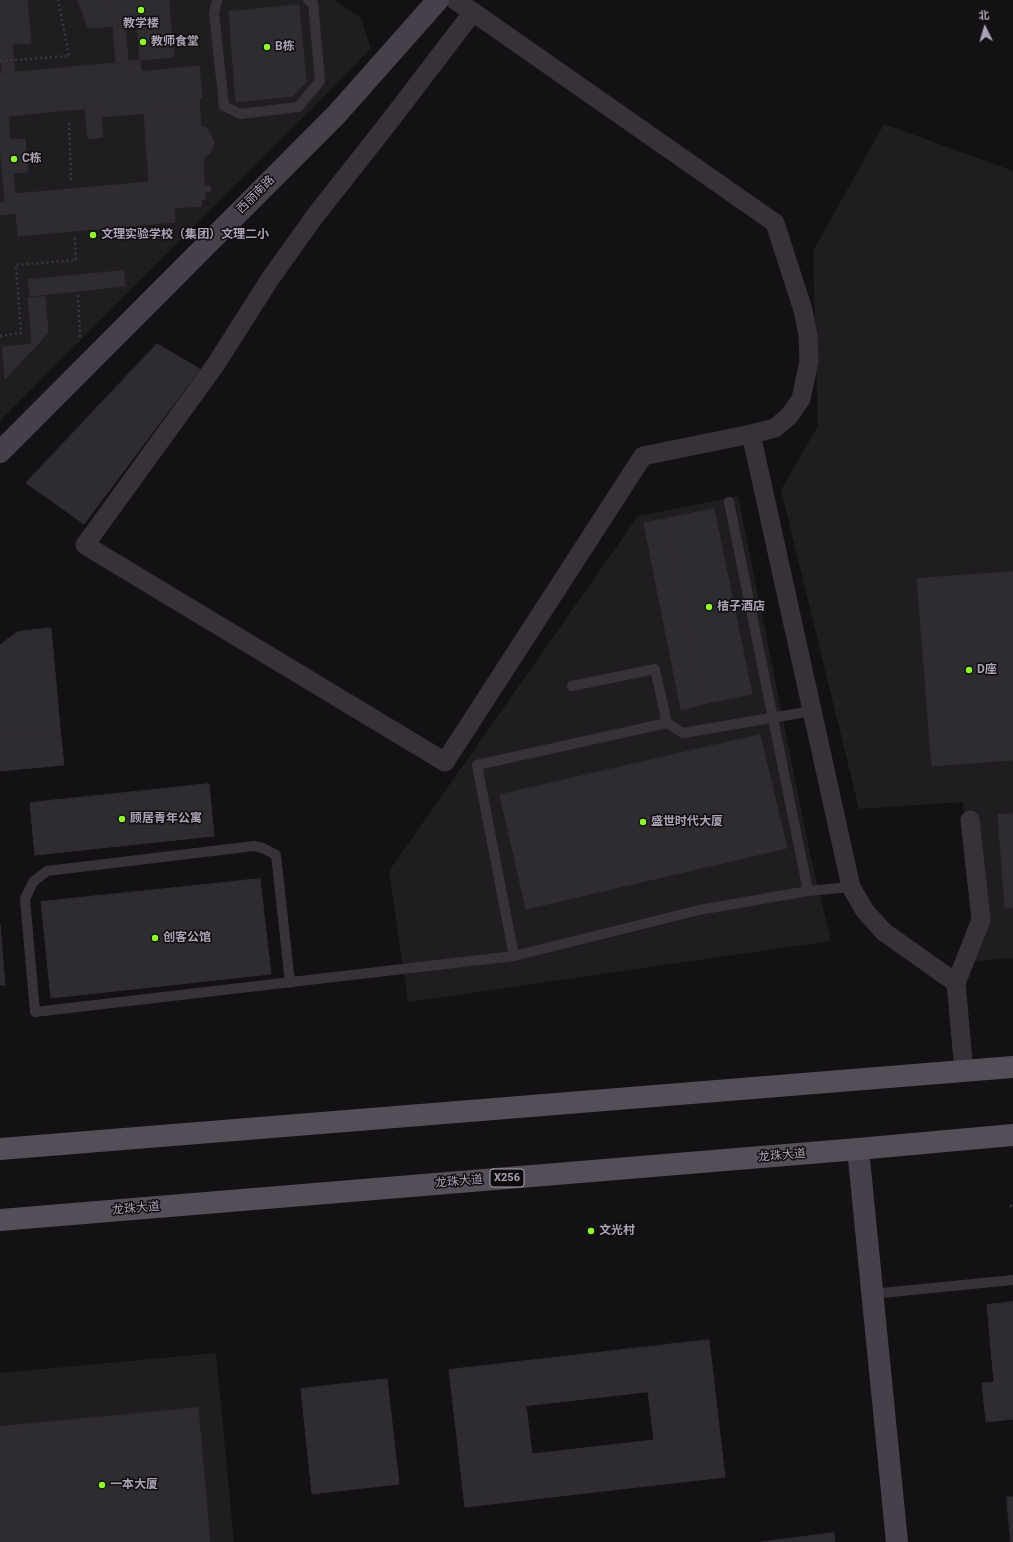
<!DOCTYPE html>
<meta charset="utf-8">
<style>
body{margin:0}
#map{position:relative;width:1013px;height:1542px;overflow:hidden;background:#131113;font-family:Roboto,"Noto Sans SC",sans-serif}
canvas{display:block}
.north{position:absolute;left:965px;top:8px;width:40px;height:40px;-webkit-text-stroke:3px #0e0d0e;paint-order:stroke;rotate:355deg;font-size:11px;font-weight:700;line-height:16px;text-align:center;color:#aca1b6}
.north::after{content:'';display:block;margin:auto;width:14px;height:18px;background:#aca1b6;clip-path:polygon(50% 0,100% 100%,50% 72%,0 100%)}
</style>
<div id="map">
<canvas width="1013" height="1542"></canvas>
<div class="north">北</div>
</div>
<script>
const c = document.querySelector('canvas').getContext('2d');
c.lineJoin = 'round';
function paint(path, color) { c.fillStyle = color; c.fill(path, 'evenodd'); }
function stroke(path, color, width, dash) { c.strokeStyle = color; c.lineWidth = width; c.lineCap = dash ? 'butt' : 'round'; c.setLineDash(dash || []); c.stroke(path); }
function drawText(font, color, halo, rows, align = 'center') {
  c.font = font + ' Roboto,"Noto Sans SC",sans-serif'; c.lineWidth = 3; c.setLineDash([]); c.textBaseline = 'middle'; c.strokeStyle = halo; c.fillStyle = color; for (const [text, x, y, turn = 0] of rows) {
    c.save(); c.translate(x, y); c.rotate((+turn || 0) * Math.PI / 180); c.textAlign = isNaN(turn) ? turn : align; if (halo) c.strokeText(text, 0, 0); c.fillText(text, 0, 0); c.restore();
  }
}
const built = new Path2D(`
 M0,0H334L361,18L371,49L0,421Z
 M884,124L1013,171V958L975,961L963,802L859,809L781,490L818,426L813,251Z
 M738,496L811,858L831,941L408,1002L389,871L638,516Z
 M216,1353L234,1542H0V1373Z`);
const building = new Path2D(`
 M0,0H27L31,43L0,45Z
 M78,0H111L113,25L170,20L174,57L116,62L113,26L91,28L88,27Z
 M111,0H169L170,20L113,25Z
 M299,5L306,82L293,96L236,102L229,12Z
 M137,23L141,72L129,73L125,24Z
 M0,45H12L15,72L2,73Z
 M129,62V73L199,66L202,98L192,99L193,109L101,117L100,107L8,116L10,140L25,139L28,172L13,173L15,194L204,177L205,186L210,185L211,191L205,192V199L201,200L202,206L174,208L175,222L18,236L16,213L0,215V203H5L0,146V74Z
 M192,99H199L201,126L206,128L209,131L213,140L214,144L210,153L203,159L204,177L149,182L144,113L193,109Z
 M100,107L103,137L88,139L85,109Z
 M124,271L125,286L30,296L28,280Z
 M45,297L48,333L5,379L2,347L32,344L28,298Z
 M157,344L200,369L84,524L26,483Z
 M714,509L752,694L703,704L666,519Z
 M666,519L703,704L681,710L644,523Z
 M1013,572V760L932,766L917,579Z
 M51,628L60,728L0,733V645L17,632Z
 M60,728L64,765L0,771V733Z
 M760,735L787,848L526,909L500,795Z
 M209,784L214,836L35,855L30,803Z
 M1013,814V907L1005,908L998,815Z
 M260,879L271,974L51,998L41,902Z
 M0,924L5,985H0Z
 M1013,1302V1419L986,1422L982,1383L994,1382L987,1305Z
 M709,1340L725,1477L465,1507L449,1370ZM648,1392L654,1440L532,1454L526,1406Z
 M387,1379L399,1484L312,1494L301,1389Z
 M198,1408L210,1542H0V1427Z
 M1007,1497H1013V1542H1011Z
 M834,1533L835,1542H761Z`);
const path = new Path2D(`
 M0,61L69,56L58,0
 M69,123L71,180
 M78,295L80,338
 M0,336L21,333L16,265L76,260L75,237
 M1010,1206H1013`);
const lane = new Path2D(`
 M217,0L214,13L224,106L240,114L298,107L320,81L313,3L308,0
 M729,502L808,891
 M572,686L655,669L667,723
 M514,956L477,765L667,723L683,733L812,711
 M290,983L276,855L263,848L254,846L47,871L33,882L25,899L35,1012L514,956L699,910L808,891L851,887
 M872,1294L1013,1280`);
const street = new Path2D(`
 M455,0L473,12L775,223L803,310L808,335L809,361L801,399L789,416L775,428L751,434L643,456L445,762L85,545L216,364L270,279L315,216L389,122L473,12
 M751,434L851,887L865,911L884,932L956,983
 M964,1071L956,983L981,920L970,820`);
const secondary = new Path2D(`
 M0,452L336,115L438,0
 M858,1149L897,1542`);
const primary = new Path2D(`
 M0,1149L1013,1067
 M0,1220L858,1149L1013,1135`);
const markers = [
 [141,10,4,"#8bff1e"],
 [143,42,4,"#8bff1e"],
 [267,47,4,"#8bff1e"],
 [14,159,4,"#8bff1e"],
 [93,235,4,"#8bff1e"],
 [709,607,4,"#8bff1e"],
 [969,670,4,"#8bff1e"],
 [122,819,4,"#8bff1e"],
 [643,822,4,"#8bff1e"],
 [155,938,4,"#8bff1e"],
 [591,1231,4,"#8bff1e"],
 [102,1485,4,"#8bff1e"]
];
const shields = [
 [507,1178,34]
];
const shieldNames = [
 ["X256",507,1178]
];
const poiNames = [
 ["教学楼",141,24,"center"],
 ["教师食堂",151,42],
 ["B栋",275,47],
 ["C栋",22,159],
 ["文理实验学校（集团）文理二小",101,235],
 ["桔子酒店",717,607],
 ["D座",977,670],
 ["顾居青年公寓",130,819],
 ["盛世时代大厦",651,822],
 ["创客公馆",163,938],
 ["文光村",599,1231],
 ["一本大厦",110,1485]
];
const streetNames = [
 ["西丽南路",256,195,-45],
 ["龙珠大道",782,1156,-5],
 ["龙珠大道",459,1182,-5],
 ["龙珠大道",136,1209,-5]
];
paint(built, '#201d20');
paint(building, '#2f2c31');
stroke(building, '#2f2b30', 1);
stroke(path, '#3c3840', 2.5, [2, 3]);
stroke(lane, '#373239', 10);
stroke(street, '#373239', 19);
stroke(secondary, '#454049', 22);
stroke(primary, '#544e58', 22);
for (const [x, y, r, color] of markers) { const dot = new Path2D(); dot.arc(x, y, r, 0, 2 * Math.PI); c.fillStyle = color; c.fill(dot); stroke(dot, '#0e0d0e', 1.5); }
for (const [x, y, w] of shields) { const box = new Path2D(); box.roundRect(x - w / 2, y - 9, w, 18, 3); c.fillStyle = '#0e0d0e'; c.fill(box); stroke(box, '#aca1b6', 1); }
drawText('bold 11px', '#aca1b6', null, shieldNames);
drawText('bold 12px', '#aca1b6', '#0e0d0e', poiNames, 'left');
drawText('12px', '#aca1b6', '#0e0d0e', streetNames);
</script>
